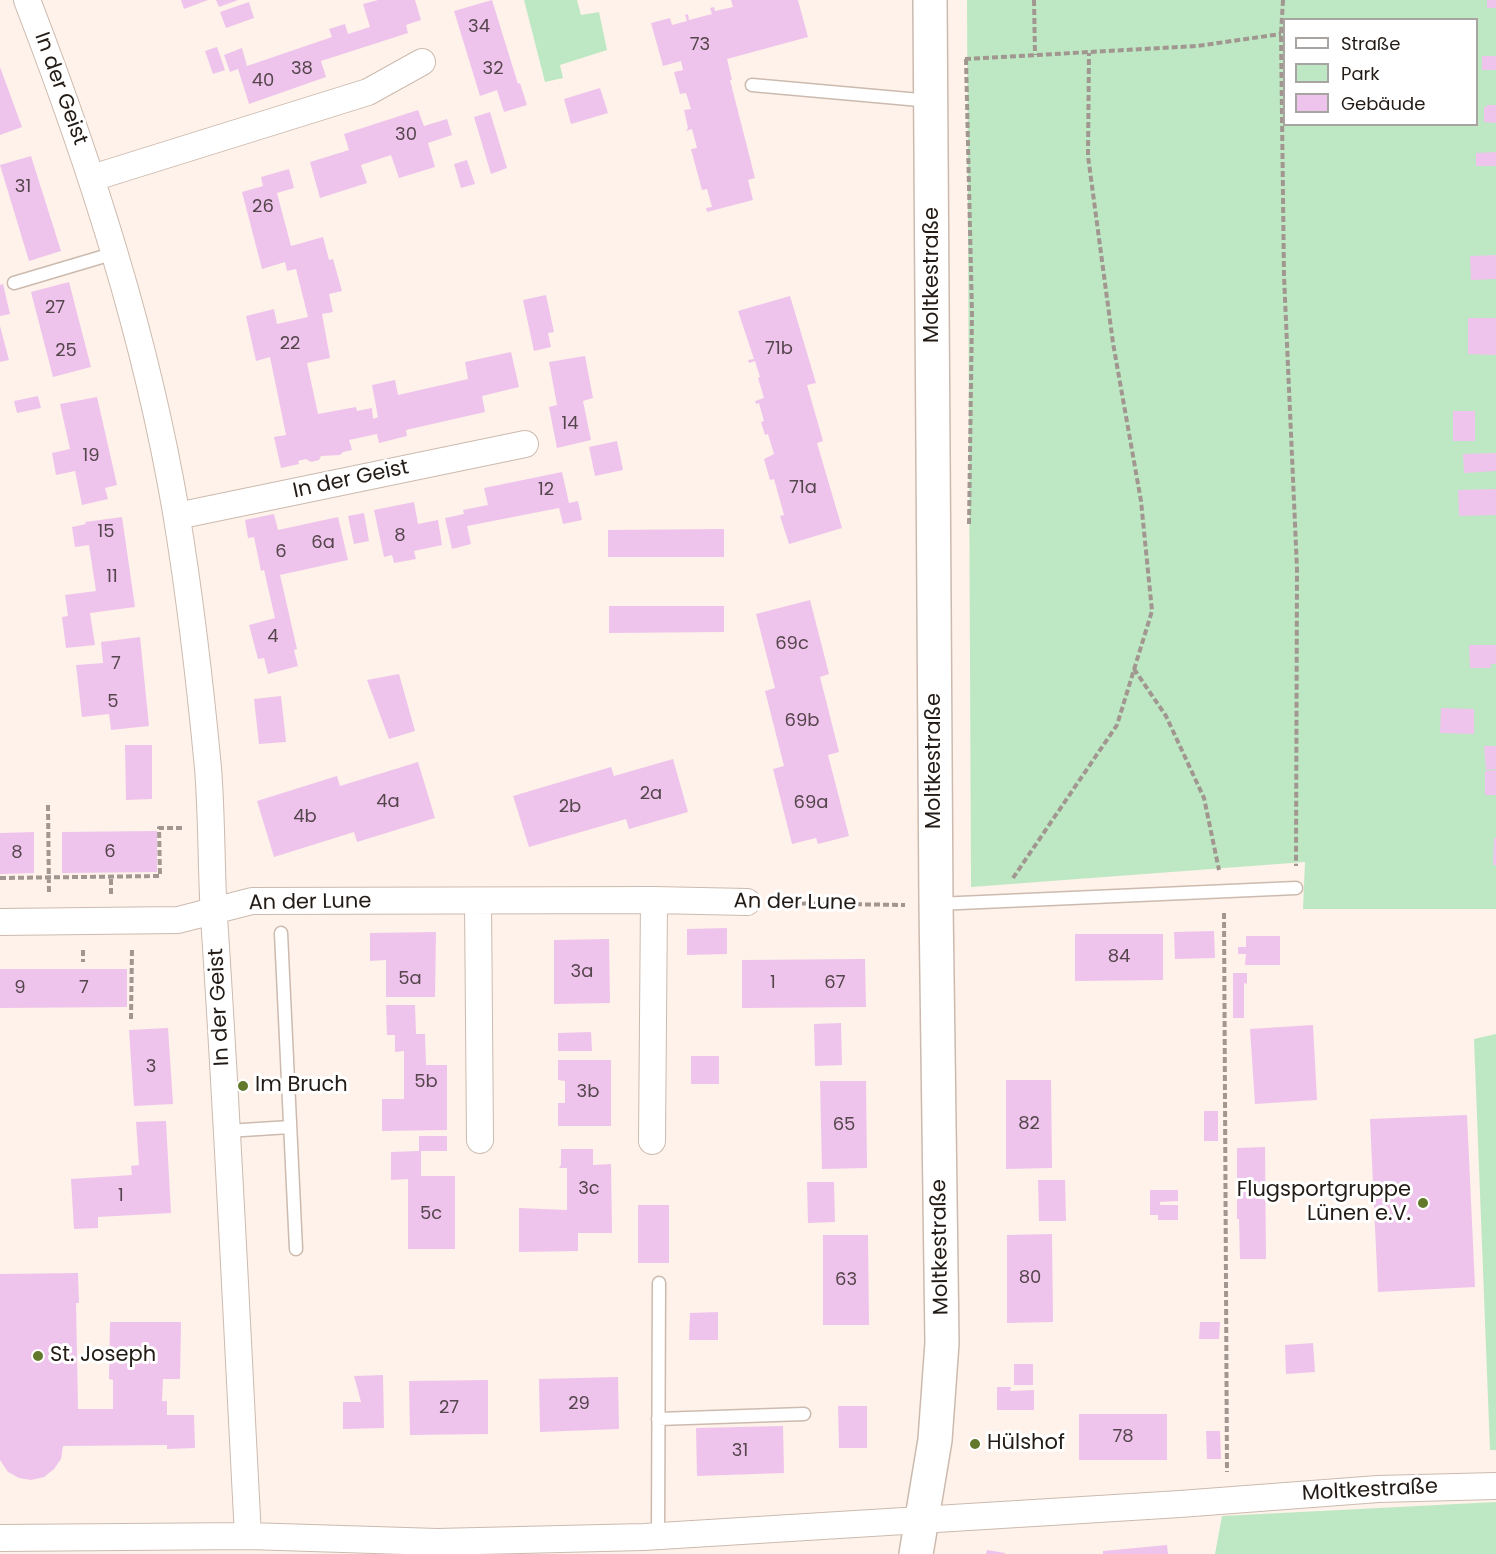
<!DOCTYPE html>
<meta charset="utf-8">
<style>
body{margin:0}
#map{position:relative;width:1496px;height:1554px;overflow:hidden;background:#fef2ea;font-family:Poppins,sans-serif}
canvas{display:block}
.legend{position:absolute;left:1283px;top:18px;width:195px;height:108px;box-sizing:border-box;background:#fff;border:2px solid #a7a4a2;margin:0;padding:8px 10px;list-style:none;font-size:18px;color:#221b16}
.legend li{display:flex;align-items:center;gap:12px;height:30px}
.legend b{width:30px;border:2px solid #a7a4a2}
</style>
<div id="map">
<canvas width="1496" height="1554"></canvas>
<ul class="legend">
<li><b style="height:8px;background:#fff"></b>Straße</li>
<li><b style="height:16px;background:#bee8c3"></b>Park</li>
<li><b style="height:16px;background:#efc4ec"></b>Gebäude</li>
</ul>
</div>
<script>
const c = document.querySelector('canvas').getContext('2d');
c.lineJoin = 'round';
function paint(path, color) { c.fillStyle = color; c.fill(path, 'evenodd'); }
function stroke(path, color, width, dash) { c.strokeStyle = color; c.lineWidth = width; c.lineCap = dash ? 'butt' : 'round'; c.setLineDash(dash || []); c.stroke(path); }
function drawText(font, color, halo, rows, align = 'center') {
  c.font = font + ' Poppins,sans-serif'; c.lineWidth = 6; c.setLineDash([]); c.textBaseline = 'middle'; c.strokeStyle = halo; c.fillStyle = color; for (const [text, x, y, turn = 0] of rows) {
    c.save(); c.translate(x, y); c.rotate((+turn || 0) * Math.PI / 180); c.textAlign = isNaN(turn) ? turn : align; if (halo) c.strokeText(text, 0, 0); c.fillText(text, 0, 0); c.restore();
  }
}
const green = new Path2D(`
 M524,0H577L581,15L599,12L607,50L560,65L563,78L545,82Z
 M967,0H1496V909H1303L1305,862L971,887ZM1284,20H1476V124H1284Z
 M1496,1034V1450H1490L1474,1039Z
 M1496,1502V1554H1215L1222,1516Z`);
const building = new Path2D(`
 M181,0H208L184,9Z
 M216,0H238L219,7Z
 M378,0H415L421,20L406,25L408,33L321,61L326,77L249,104L238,69L230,72L224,55L242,48L247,66L332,37L329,29L345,24L348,34L370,27L363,4Z
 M492,0L518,84L520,83L527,105L504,112L497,90L480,96L454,11Z
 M731,0H798L808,37L727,59L732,80H730L755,178L748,180L753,200L707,212L706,208L712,207L707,189L702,190L691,149L697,148L692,129L686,131L688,128L684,110L691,109L686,93L680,94L674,72L683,70L681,61L663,66L651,23L670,18L672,25L687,21L685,15L688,14L689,20L712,14L710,8L714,7L715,11L733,7Z
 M1487,0H1496V8H1487Z
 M249,2L254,18L226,28L220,12Z
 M217,47L225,70L213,74L205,51Z
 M1482,56H1496V70H1482Z
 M0,67L22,127L0,135Z
 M600,88L608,113L571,124L564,99Z
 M1487,105H1496V123L1484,122V107H1487Z
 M418,110L424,126L447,119L452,135L428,143L435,167L399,178L391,155L361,165L367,183L320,198L310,162L349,150L344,134Z
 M490,112L507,168L491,174L474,117Z
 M1496,152V166H1476V153Z
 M31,156L61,251L29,261L0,165Z
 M467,160L475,184L461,188L454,164Z
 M289,169L294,188L277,193L291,246L323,237L329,260L333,259L342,291L329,294L333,312L322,314L330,358L307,363L318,414L356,407L357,411L372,408L373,419L378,417L372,385L395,380L398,395L468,379L465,362L511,352L519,387L482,396L485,412L406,430L407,436L379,443L377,434L349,440L352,450L343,452L340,455L321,456L319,460L311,462L306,459L298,461L299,464L281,468L274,437L286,435L270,357L256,361L246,316L274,309L277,324L308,317L296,269L287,271L285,262L262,269L242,192L263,186L261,177Z
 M1496,255V279L1471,280L1470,256Z
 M69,282L91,367L53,377L31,292Z
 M3,284L10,314L0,316V285Z
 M546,295L554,332L548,333L551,347L534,351L523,300Z
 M790,296L816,383L807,385L823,441L817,443L842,528L789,544L780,516L784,515L774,479L770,480L764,459L774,454L768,434L765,435L761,422L764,421L759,403L756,404L755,401L764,398L758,378L760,377L755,361L749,363L748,360L754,359L738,311Z
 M1468,318H1496V355L1468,354Z
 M0,326L9,360L0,362Z
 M585,356L593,398L583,401L591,440L557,448L549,407L557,405L549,362Z
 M38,396L41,408L17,413L14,401Z
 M97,397L117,485L105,488L108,499L82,505L75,471L56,475L52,453L70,449L60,404Z
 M1453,411H1475V441H1453Z
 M617,441L623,470L595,476L589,447Z
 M1496,453V471L1464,473L1463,454Z
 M562,472L569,503L578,501L582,520L563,524L559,508L467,526L471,544L452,549L445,518L464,514L463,510L488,505L484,488Z
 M1496,489V515L1459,516L1458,490Z
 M414,502L418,524L438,520L442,545L414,551L416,559L394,563L392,555L384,557L374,510Z
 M364,513L369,541L354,544L348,516Z
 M274,514L278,530L338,517L348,560L280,575L297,649L294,650L298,666L268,674L264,658L258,659L249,625L275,618L264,570L261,571L254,537L248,538L245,520Z
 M122,517L135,607L90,613L95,645L66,648L62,617L68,616L65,595L96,591L89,545L75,547L72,527L86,524L85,522Z
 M724,529V557H608V530Z
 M810,600L829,674L820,677L839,752L828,755L849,836L818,844L816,838L792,844L773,769L784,766L765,691L775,688L756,614Z
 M609,606H724V632L609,633Z
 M140,637L149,726L111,730L109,714L82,717L76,665L103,663L101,642Z
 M1469,645H1496V664H1491V668H1470Z
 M399,674L415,731L389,739L367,680Z
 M281,696L286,742L259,744L254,699Z
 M1441,708L1474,709V734L1440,733Z
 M125,745H152V799L126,800Z
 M1484,746H1496V769L1486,770Z
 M673,759L688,812L629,829L626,819L529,847L513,796L611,767L614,776Z
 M418,762L435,818L357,842L354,832L274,857L257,801L337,776L340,786Z
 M1496,770V795H1485V771Z
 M157,831V872L62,873V832Z
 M34,832V873L0,874V833Z
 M1494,838H1496V865H1493Z
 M727,928V954L687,955V929Z
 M1214,931L1215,958L1175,959L1174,932Z
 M436,932L435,997H386V960L370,961V933Z
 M1075,934H1163V980L1075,981Z
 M1246,936H1280V965H1245L1246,954H1238V947H1246Z
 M609,939L610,1003L554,1004V940Z
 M865,959L866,1007L742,1008V960Z
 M0,969H127V1007L0,1008Z
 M1233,973H1247V984L1244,983V1018H1233Z
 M386,1005H415L416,1034H425L426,1065H447V1130L382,1131V1099H404V1051L395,1052V1035H387Z
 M841,1023L842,1065L815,1066L814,1024Z
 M1313,1025L1317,1100L1255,1104L1250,1029Z
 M168,1028L173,1104L134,1106L129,1030Z
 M591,1032L592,1051H558V1033Z
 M691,1056H719V1084H691Z
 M558,1060H611V1126H558V1103H565V1081L558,1080Z
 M1006,1080H1051L1052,1168L1006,1169Z
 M820,1081H866L867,1168L822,1169Z
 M1204,1111H1218V1141H1204Z
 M1467,1115L1475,1287L1378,1292L1370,1119Z
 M166,1121L171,1213L98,1217V1228L74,1229L71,1179L132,1175L131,1166L139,1165L136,1122Z
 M419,1136H447V1151H421V1176H455V1249H408V1179L391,1180V1152L419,1151Z
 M1265,1147L1266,1259H1240L1239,1219H1237V1148Z
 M561,1149H593V1165L611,1164L612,1233H578V1251L519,1252V1208L567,1210V1168H559L561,1165Z
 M1038,1180H1065L1066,1221H1039Z
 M807,1182H834L835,1222L808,1223Z
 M1150,1190H1178V1201L1160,1202V1205H1178V1220H1158V1215H1150Z
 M638,1205H669V1263H638Z
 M1052,1234L1053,1322L1007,1323V1235Z
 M823,1235H868L869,1325H823Z
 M78,1273L79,1303H76L78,1409H113V1380L109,1379L110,1322H181L180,1379H163L162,1401H167V1415H194L195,1448L167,1449V1445L63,1446L61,1459L54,1469L44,1477L31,1480L19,1478L8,1472L0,1460V1274Z
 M718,1312V1340H689L690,1313Z
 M1200,1322H1220L1219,1339H1199Z
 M1313,1343L1315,1372L1286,1374L1285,1345Z
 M1014,1364H1033V1385H1014Z
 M383,1375L384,1428L343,1429V1402H361L354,1376Z
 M618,1377L619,1429L540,1432L539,1379Z
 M488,1380V1434L410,1435L409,1381Z
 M997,1387H1011L1010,1391L1034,1390V1410H997Z
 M838,1406H867V1448H839Z
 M1079,1414H1167V1460H1079Z
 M783,1426L784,1473L697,1476L696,1428Z
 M1206,1431H1220L1221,1459H1207Z
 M1167,1545L1168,1554H1103V1551Z
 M987,1550L1005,1553V1554H986Z`);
const path = new Path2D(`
 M1034,0L1035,55
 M1283,0L1281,34L1284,276L1297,569L1296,866
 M965,59L1197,46L1281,34
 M966,59L972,314L969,525
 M1134,669L1166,716L1204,798L1219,870
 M48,805L49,895
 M0,878L160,876L159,828H182
 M1013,878L1117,725L1152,611L1141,501L1113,343L1088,156L1089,53
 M111,894V877
 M775,903L905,905
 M1224,913L1227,1472
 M83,950V962
 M131,1019L132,948`);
const lane = new Path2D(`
 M752,85L931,101
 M14,283L115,253
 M937,904L1296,888
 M281,933L296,1249
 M227,1131L290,1127
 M658,1419L804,1414
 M658,1536L659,1283`);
const street = new Path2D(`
 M27,0C91,166 146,336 176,512C190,597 200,683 208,768C212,818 211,868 214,917C228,1124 237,1330 248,1536
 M92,178L368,92L422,62
 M177,516L525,444
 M478,901L480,1140
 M0,922L178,920L252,901L654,900L747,902
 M652,1141L654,900
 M0,1538L248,1536L437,1542L644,1537L1180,1504L1378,1489L1496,1486`);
const secondary = new Path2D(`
 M916,1554L935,1440L942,1343L936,904L930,0`);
const markers = [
 [243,1086,6,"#62792b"],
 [1423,1203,6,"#62792b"],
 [38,1356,6,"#62792b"],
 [975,1444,6,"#62792b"]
];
const numberNames = [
 ["34",479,27],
 ["73",700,45],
 ["38",302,69],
 ["32",493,69],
 ["40",263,81],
 ["30",406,135],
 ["31",23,187],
 ["26",263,207],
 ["27",55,308],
 ["22",290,344],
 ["71b",779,349],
 ["25",66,351],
 ["14",570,424],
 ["19",91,456],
 ["71a",803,488],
 ["12",546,490],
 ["15",106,532],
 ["8",400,536],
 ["6a",323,543],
 ["6",281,552],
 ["11",112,577],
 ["4",273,637],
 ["69c",792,644],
 ["7",116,664],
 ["5",113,702],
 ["69b",802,721],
 ["2a",651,794],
 ["4a",388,802],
 ["69a",811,803],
 ["2b",570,807],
 ["4b",305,817],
 ["6",110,852],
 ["8",17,853],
 ["84",1119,957],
 ["3a",582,972],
 ["5a",410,979],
 ["1",773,983],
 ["67",835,983],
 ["9",20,988],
 ["7",84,988],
 ["3",151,1067],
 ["5b",426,1082],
 ["3b",588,1092],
 ["82",1029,1124],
 ["65",844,1125],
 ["3c",589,1189],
 ["1",121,1196],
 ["5c",431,1214],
 ["80",1030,1278],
 ["63",846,1280],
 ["29",579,1404],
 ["27",449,1408],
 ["78",1123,1437],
 ["31",740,1451]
];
const streetNames = [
 ["In der Geist",60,89,70],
 ["Moltkestraße",933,275,-90],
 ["In der Geist",351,480,-12],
 ["Moltkestraße",935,761,-90],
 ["An der Lune",310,903,-1],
 ["An der Lune",795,903,1],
 ["In der Geist",220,1007,-93],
 ["Moltkestraße",941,1247,-91],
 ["Moltkestraße",1370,1491,-3]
];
const poiNames = [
 ["Im Bruch",255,1086],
 ["Flugsportgruppe",1411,1191,"right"],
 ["Lünen e.V.",1411,1215,"right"],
 ["St. Joseph",50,1356],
 ["Hülshof",987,1444]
];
paint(green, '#bee8c3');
paint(building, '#efc4ec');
stroke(lane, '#ccbaae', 15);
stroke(street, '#ccbaae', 28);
stroke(secondary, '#ccbaae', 36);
stroke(path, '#a19790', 4, [6, 3]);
stroke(lane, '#fff', 12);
stroke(street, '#fff', 26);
stroke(secondary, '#fff', 33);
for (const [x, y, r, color] of markers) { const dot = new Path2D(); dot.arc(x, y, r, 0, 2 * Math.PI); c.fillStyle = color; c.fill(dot); stroke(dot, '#fff', 2); }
drawText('18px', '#55454c', null, numberNames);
drawText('21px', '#221b16', '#fff', streetNames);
drawText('21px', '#221b16', '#fff', poiNames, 'left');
</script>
